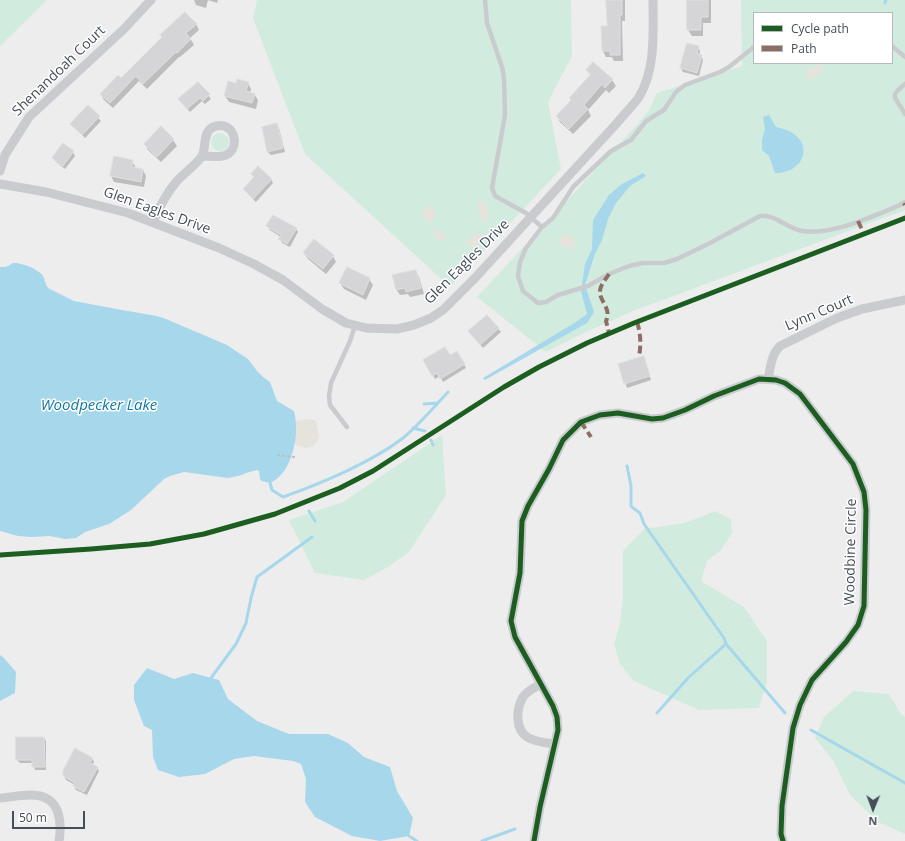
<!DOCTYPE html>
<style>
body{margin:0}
#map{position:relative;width:905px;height:841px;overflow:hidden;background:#eeeded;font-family:"Open Sans",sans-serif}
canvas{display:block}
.legend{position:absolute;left:753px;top:12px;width:140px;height:52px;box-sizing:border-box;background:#fff;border:1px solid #b5b8bd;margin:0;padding:5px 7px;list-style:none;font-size:12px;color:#454e59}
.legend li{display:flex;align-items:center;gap:8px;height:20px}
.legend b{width:20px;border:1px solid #b5b8bd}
.north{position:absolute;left:853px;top:789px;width:40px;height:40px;-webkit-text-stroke:3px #fff;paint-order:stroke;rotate:181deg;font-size:11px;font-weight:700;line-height:16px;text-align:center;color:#454e59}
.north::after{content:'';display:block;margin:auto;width:14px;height:18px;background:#454e59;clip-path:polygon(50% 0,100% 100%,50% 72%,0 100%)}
.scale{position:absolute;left:12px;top:811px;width:73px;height:18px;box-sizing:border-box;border:2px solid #454e59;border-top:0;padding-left:5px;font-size:12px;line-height:14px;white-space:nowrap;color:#454e59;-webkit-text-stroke:3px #fff;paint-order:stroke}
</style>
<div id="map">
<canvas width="905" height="841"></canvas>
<ul class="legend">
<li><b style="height:5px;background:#1b5e20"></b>Cycle path</li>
<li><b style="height:5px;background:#8d6e63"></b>Path</li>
</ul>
<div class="north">N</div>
<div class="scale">50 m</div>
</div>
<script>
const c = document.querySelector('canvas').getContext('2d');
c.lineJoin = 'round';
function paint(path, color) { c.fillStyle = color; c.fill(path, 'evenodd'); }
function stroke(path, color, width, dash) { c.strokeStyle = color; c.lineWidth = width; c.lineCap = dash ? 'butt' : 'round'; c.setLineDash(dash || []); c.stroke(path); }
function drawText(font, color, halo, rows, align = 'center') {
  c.font = font + ' "Open Sans",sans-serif'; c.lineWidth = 3; c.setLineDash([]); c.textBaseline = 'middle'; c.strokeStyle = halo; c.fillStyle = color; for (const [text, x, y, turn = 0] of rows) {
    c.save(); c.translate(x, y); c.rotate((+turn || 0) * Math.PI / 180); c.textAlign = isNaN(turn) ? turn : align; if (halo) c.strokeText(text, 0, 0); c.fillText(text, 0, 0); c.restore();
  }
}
const green = new Path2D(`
 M0,0H47L0,46Z
 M257,0H571L572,56L548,102L561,169L450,287L305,154L253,18Z
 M741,0H905V210L633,311L586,332L546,352L477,297L636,126L649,110L657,93L742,66ZM754,13H892V63H754Z
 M211 142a9 9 0 1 1 18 0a9 9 0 1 1-18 0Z
 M442,435L446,495L409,552L388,567L364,580L315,573L289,520L343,502Z
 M715,511L731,519L732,533L721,550L707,561L701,581L744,607L767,641V682L759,708L699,710L634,681L620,664L614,644L620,624L623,597V551L644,529L685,523Z
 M853,691L889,694L901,714L905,717V834L878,822L850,795L834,762L815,738L824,717Z`);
const sand = new Path2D(`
 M817,64H821L822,66L823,71L816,74L815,78L808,79L806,77L805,72L807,70L814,67Z
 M479,201H483C488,206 489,217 486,222H482C479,215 480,210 477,203Z
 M426,207H430L435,210C436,216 435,219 431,223L427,221L421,215Z
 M437,228L446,238L445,240H438L433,232L434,229Z
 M479,233L482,235L481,241L474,247H469L467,245V240L477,234Z
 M567,234C573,236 577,242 573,249L567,248L559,242V239Z
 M311,419L316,421L319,437L314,446L306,448L295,445V421Z`);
const water = new Path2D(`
 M769,115L776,127C780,128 785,129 789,131C816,145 802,174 775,173L769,156L762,150V140L765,129L763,117Z
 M643,173L646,176L630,186L616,203L608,219L602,240L595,254L585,285L594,312L587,323L485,380L483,378L576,322L587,314L581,291L585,264L592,249L593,220L609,195L622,184Z
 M13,263C20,262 39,269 43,276C45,280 45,284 48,288L74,301L122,310L157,316L166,319L227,345L248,359L257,371L263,377L270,382L277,401L294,411C300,433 293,473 270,483L262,481L260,479L259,471L257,470L246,473L242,475L228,478L184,472L170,476L164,479L131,510L109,524L85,532L76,538L65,539L50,536L32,537L18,536L0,531V267H6Z
 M0,655L3,657L16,672L15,693L0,701Z
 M147,668L174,679L193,673L219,680L228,699L257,721L289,734H328L348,743L364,757L390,767L397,791L413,818L409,836L380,841L352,836L315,817L305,802L306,779L301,764L293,761L254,756L234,759L205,774L179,777L158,770L153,757L152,730L144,726L134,700V685Z`);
const shadow = new Path2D(`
 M194,0H218L217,3L208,0L206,8L196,5Z
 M607,0H625V21H622L623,61H614L612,57H606L603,51L602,27H608Z
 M688,0H711V23H703V36H692L688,30Z
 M196,24L199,30L190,38L194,45L180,57H179L147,89L139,81L113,108L104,100L101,94Z
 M698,47L700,51L699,56H701L703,60L699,76L683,72L681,68Z
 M593,63L612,80L616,86L609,93L606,90L588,110L591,116L573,134L560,122L557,116L571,101L570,98L591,76L587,70Z
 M198,83L211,99L205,104L202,101L190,112L180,100Z
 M248,83L251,89L250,93L254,94L258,100L256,109L229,102L225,96L237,84Z
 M88,107L101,121L85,138L72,124Z
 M277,124L279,128L285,152L271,155L268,152Z
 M161,128L173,140L177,146L161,162L148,150L145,144Z
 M73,152L75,156L65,169L55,161L53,158Z
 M132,161L136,168L143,170L146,176L144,187L114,182L111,176Z
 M252,174L271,179L273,183L256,202L244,190L254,178Z
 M267,226L296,229L298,232L290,247L282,243L280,239L281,237L270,230Z
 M304,253L333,256L336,262L326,274L308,259Z
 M416,271L419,277L424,294L410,297L408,294L400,295L396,289Z
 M369,279L373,285L366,300L344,289L340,283Z
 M487,316L501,332L483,348L472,335Z
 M457,352L466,368L443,382L440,376L435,379L425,360L450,356Z
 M645,361L651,380L627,388L619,365Z
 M44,738L46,741V770H35L33,763H20L17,760Z
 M92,758L94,762L92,765L97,768L99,771L87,795L76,790L74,786L75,785L66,780L64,776Z`);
const stream = new Path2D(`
 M885,3L886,0
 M424,404L438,403
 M413,428L425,431
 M431,440L433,445
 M627,466L631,486V506L633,508L640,513L644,524L724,638L726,644L785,713
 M270,483L272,490L283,497C320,484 372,462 403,438C420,424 433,408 448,392
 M309,511L315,521
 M211,678L236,644L246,623L251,598L257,577L312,537
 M657,713L688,678L726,644
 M811,730L905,783
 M409,836L417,841
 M482,841L515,829`);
const building = new Path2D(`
 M606,0H622V15H620V55H610V51H602L601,26H607Z
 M687,0H708V17H701V30H687Z
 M185,12L197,24L186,33L191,39L177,53L176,52L143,84L136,76L110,103L100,94L118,75L121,78L162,37L160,35Z
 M687,43L699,46L697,54L702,55L697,73L680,68Z
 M593,62L613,79L605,88L602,84L584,105L588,109L569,129L556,116L571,100L569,98L591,74L586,70Z
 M237,79L249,82L246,91L255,94L252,103L224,96L228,81L236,83Z
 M198,82L210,94L203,101L200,98L187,109L178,99Z
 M88,105L100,116L82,135L70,124Z
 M277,123L283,148L267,152L262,127Z
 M161,126L174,139L157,157L144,144Z
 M63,143L74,151L63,166L52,158Z
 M114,156L133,160L132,167L143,169L141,182L110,176Z
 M258,166L272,179L253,199L243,189L254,177L251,174Z
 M273,215L297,228L287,244L278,239L281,235L266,226Z
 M314,239L334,255L323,269L303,253Z
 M347,267L370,278L363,295L339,283Z
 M416,270L421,288L406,292L405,288L396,290L392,275Z
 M487,315L499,328L480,345L468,331Z
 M445,347L450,355L457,351L465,364L440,379L437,373L432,376L423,360Z
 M644,356L650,376L624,384L618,364Z
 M16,737H44L45,767H32V760H16Z
 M75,748L93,758L90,763L98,767L84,792L73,786L75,783L63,776V771Z`);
const path = new Path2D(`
 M277,455L295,457`);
const lane = new Path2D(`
 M485,0L487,23L502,67L504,78L505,115L492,188L495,196L526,213L542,227
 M892,46L905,57
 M754,47L729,67L720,72L685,85L676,92L664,110L646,121L631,140L611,151L573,187L553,218L542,227L526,248L520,262L518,276L523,291L538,303L546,302L558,295L588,286L609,274L629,266L643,263H664L677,259L708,244L760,216C775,214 788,229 803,231C830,236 874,216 900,205L905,202
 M905,84L898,90L895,94V98L905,114
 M347,427L330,405L329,396L331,383L350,341L355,326`);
const street = new Path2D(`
 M0,171L5,155L29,117L124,29L151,0
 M0,184L46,192L128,213L219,248L254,264L283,280L322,309L346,323L366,328L397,329L414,325L431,318L443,310L475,278L617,123C624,114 633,106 639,97C656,69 653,32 653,0
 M153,222C159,208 166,194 176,182C182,175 198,163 202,156C206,148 203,136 210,129C213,126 220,125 224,126C237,130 238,150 226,155C220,158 209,156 202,156
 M768,379C771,366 771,355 780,346L837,318L862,309L905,300
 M541,684C535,687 527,691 523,697C516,709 515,729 527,737C535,742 546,743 555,744
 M0,798C19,797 47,787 57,810C61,821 61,830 59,841
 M534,841L540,807L558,730L557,717L553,706L515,637L511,621L520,573L522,521L528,506L549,469L563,440L581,422L600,415L618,413L652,419L663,418L685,410L714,396L759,379L776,380L785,383L800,394L853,464L864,492L866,510L864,606L858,625L846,642L812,680L800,705L793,728L782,806L781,834L783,841`);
const quiet = new Path2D(`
 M904,203L905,205
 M858,221L864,234
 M609,274C606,279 600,285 600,291C599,301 612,308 606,321L609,333
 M637,322C641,334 641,345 639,357
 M581,422L591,437`);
const cycleway = new Path2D(`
 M0,555L91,549L150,544L204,534L275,514L340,488L373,471L504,387L539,367L587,343L634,323L905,218
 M534,841L540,807L558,730L557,717L553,706L515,637L511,621L520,573L522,521L528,506L549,469L563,440L581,422L600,415L618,413L652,419L663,418L685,410L714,396L759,379L776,380L785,383L800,394L853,464L864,492L866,510L864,606L858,625L846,642L812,680L800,705L793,728L782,806L781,834L783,841`);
const streetNames = [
 ["Shenandoah Court",59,71,-44],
 ["Glen Eagles Drive",157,211,20],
 ["Glen Eagles Drive",467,262,-45],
 ["Lynn Court",819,313,-23],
 ["Woodbine Circle",851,552,-89]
];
const waterNames = [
 ["Woodpecker Lake",99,406]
];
paint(green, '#d1ecde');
paint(sand, '#e5e3dc');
paint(water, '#a7d7ea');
paint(shadow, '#0003');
stroke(stream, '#a7d7ea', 3);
paint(building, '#d5d5d7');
stroke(building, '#dfdfe0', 1);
stroke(path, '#b7c2bf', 2, [3, 2]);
stroke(lane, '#c9cbce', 4.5);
stroke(street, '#c9cbce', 9);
stroke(quiet, '#8d6e63', 4, [8, 4]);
stroke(cycleway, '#1b5e20', 5);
drawText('14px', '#454e59', '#fff', streetNames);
drawText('italic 15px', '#1078a0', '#fff', waterNames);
</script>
